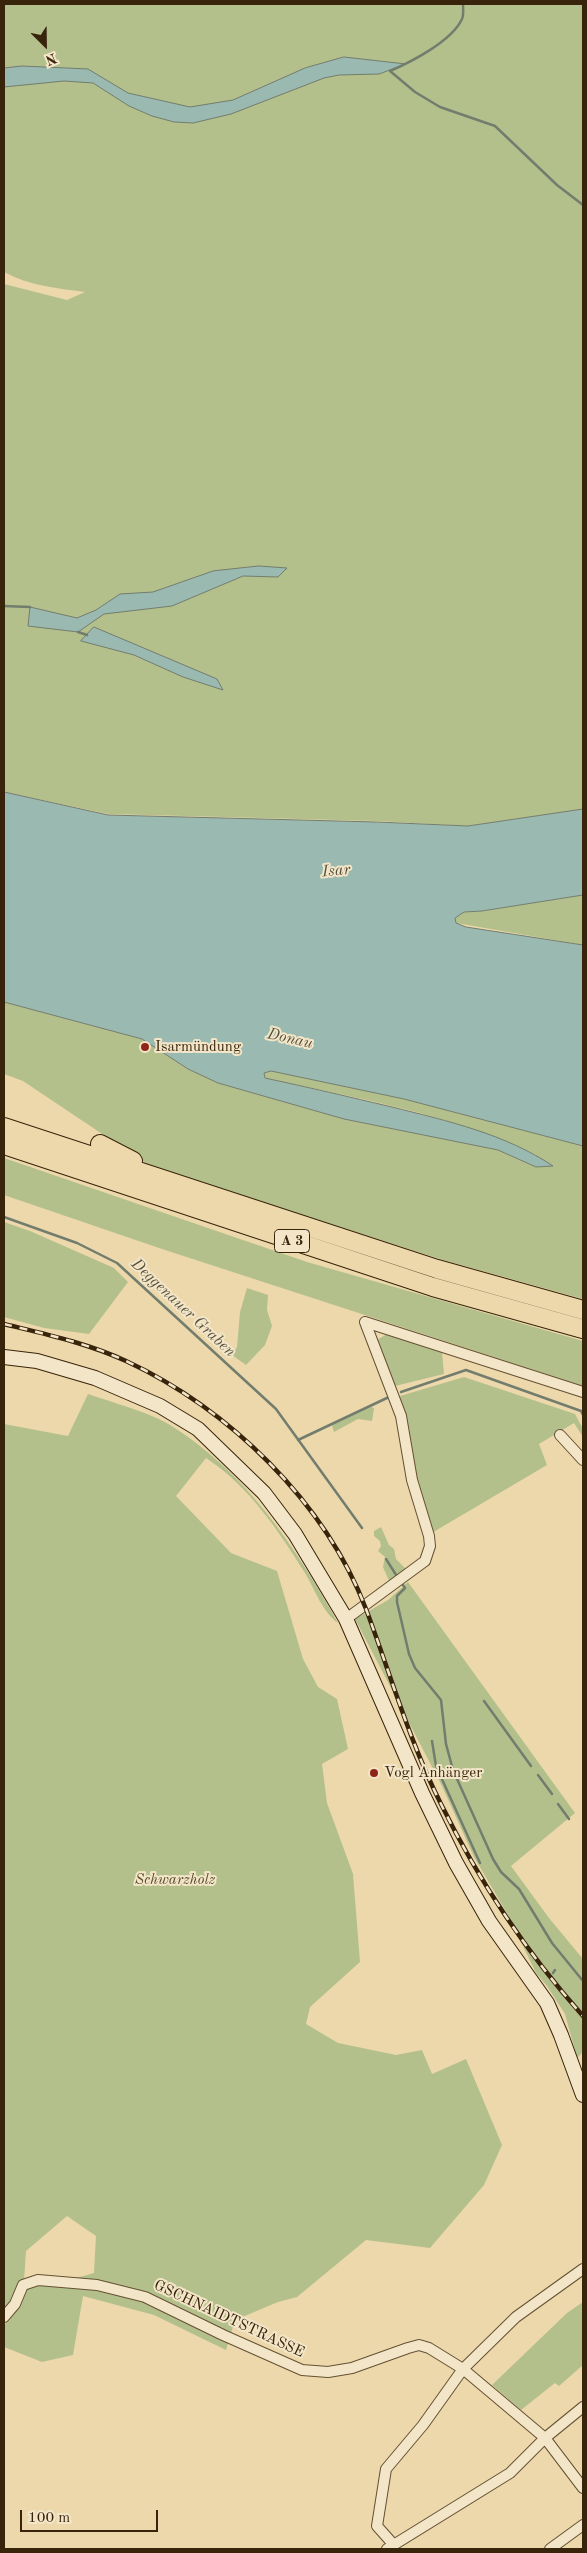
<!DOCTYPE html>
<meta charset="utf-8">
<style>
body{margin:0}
#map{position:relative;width:587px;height:2553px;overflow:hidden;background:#ecd8ab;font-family:"Old Standard TT",serif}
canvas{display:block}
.frame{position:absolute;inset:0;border:5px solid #38230b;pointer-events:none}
.north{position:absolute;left:20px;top:20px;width:50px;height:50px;-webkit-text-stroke:4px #f3e6c8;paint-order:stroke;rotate:157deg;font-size:14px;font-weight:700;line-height:20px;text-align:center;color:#38230b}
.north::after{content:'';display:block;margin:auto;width:18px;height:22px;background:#38230b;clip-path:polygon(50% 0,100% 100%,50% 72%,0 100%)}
.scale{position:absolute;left:20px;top:2510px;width:138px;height:22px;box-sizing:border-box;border:2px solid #38230b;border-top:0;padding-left:6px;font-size:15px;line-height:18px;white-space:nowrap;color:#38230b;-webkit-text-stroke:4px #f3e6c8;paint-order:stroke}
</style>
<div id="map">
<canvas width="587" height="2553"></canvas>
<div class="frame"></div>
<div class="north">N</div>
<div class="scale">100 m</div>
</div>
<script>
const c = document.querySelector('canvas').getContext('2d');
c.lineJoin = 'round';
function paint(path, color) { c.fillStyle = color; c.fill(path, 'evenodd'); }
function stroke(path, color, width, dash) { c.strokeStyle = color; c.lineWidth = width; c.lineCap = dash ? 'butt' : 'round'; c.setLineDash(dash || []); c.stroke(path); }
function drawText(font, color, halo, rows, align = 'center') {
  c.font = font + ' "Old Standard TT",serif'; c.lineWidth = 4; c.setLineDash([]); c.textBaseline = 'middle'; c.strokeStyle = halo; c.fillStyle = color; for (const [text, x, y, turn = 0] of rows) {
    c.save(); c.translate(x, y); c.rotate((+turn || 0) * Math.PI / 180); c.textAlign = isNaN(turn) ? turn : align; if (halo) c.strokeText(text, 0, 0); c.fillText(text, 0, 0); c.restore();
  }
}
const green = new Path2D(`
 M4,4H583V809L468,826L376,821L108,814L4,792V284L67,300L85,292C56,288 30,286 4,272Z
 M583,895V945L456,923L455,917L464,912L482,911Z
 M4,1002L142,1039L188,1069L218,1083L344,1119L498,1150L536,1167V1155C451,1114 356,1098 265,1078L264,1073L271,1071L404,1099L583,1146V1299L443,1260L150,1166L23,1081L4,1074Z
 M4,1158L307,1262L583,1341V1386L162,1249L4,1195Z
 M4,1222L30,1231L114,1268L128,1282L89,1334L44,1328L4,1317Z
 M247,1288L268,1295L267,1310L272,1326L265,1345L246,1365L232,1355L237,1347L240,1312Z
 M387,1334L442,1352L444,1374L395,1386L384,1365L377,1340Z
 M464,1377L575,1414L583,1429V1437L574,1423L539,1444L547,1465L430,1534L419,1500L400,1396Z
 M88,1394C111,1402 151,1413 170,1425C246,1472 295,1546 338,1623C323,1613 314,1588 305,1573C278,1530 249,1486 206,1458L176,1496L231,1553L277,1571L303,1659L318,1687L337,1699L348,1749L322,1764L327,1803L353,1874L360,1962L310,2007L306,2024L338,2043L396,2055L422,2050L432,2074L466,2059L502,2145L484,2185L430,2248L366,2240L297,2297L278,2302L235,2320L226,2350L154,2315L83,2296L73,2355L42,2362L4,2347V2325L10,2320L25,2287L33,2284H55L94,2273L96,2236L67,2216L26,2251L24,2281L4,2311V1424L68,1436Z
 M371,1407L374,1408L372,1421L358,1419L334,1432L332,1425Z
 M381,1527L389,1545L394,1549L396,1559L406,1569L405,1573L390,1580V1583L383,1567L385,1557L378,1551L381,1546L380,1541L374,1536V1531Z
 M408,1582L575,1813L511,1866L549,1918L583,1959V2052L577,2058L565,2014L547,1986L536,1973L508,1915L474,1857L442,1786L355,1619L388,1600Z
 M583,2302V2365L559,2386L555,2383L521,2410L492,2385L567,2313Z`);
const water = new Path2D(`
 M344,57L406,64L379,74L339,75L324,78L231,114L193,123L174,122L152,116L129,106L93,83L64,81L4,87V68L22,66L88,69L128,93L190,107L233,100L305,68Z
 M259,566L287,568L278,577L243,576L172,606L104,614L78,632L28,626L30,607L77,618L96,610L120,594L153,592L213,571Z
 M94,627L217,679L223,690L183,677L134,655L81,641Z
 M4,792L108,815L376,822L468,826L583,809V895L482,911L464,912L455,918L456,923L466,927L583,945V1146L404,1099L271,1071L264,1073L265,1078C307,1087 350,1097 392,1107C448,1121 505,1134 553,1166L536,1167L498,1150L344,1119L218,1083L188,1069L142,1039L4,1002Z`);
const stream = new Path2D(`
 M463,4C463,8 464,15 462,19C452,41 411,62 390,71L415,92L440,107L495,126L557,185L583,205
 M4,606L30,607
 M78,632L87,635
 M4,1217L77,1243L117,1263L276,1409L362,1528
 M401,1392L466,1370L581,1411L583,1415
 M298,1440L389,1397
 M386,1559L398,1578
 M401,1582L405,1588L397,1596V1602L409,1654L415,1668L441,1700L446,1744L453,1770L493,1859L501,1872L519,1889L552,1943L583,1981
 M484,1701L531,1766
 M432,1741L436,1766L480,1863
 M538,1775L552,1794
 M558,1804L569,1819
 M553,1973L555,1970`);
const minor = new Path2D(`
 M365,1322L583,1392
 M560,1435L583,1460
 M346,1619L425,1561L430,1546L429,1536L412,1480L401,1416L365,1322
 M4,2317L15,2304L23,2285L38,2280L97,2285L145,2297L223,2335L302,2370L328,2372L352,2368L408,2348L419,2345L429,2348L463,2369L545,2438L583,2488
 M393,2544L377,2526L386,2469L423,2425L463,2369L516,2317L583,2269
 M387,2549L510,2473L545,2438L583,2407
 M550,2549L583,2525`);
const secondary = new Path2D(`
 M4,1357L37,1361L95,1378L160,1406L198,1429L264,1493L295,1534L346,1619L422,1793L456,1863L489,1921L547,2003L561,2035L583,2095`);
const motorway = new Path2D(`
 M4,1127L437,1269L583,1310
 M100,1144L133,1161
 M4,1145L433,1287L583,1329`);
const rail = new Path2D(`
 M4,1324C45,1334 87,1343 126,1361C229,1409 325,1502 366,1609C390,1673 410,1743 441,1804C479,1881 526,1952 583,2016`);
const markers = [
 [145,1047,5,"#8f2418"],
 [374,1773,5,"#8f2418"]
];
const shields = [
 [292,1241,35]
];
const shieldNames = [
 ["A 3",292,1241]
];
const poiNames = [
 ["Isarmündung",155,1047],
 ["Vogl Anhänger",384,1773]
];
const parkNames = [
 ["Schwarzholz",175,1880]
];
const streetNames = [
 ["GSCHNAIDTSTRASSE",229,2319,25]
];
const waterNames = [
 ["Isar",336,871,-5],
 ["Donau",290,1039,13],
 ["Deggenauer Graben",183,1308,43]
];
paint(green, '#b3c08c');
paint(water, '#9ab9b0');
stroke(water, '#737d6e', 1);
stroke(stream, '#737d6e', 2.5);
stroke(minor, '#655033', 12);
stroke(secondary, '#38230b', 16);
stroke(motorway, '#38230b', 20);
stroke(minor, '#f3e6c8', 10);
stroke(secondary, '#f3e6c8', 14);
stroke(motorway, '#ecd8ab', 18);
stroke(rail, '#38230b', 4.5);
stroke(rail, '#f3e6c8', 2.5, [8]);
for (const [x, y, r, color] of markers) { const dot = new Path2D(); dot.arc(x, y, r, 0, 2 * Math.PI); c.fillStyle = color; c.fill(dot); stroke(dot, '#f3e6c8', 2); }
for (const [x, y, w] of shields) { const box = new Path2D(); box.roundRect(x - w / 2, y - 11.5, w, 23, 4); c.fillStyle = '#f3e6c8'; c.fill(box); stroke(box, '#38230b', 1); }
drawText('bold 14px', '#38230b', null, shieldNames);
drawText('15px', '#38230b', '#f3e6c8', poiNames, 'left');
drawText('italic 15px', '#574a2b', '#f3e6c8', parkNames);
drawText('15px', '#38230b', '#f3e6c8', streetNames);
drawText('italic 16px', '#55503d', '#f3e6c8', waterNames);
</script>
